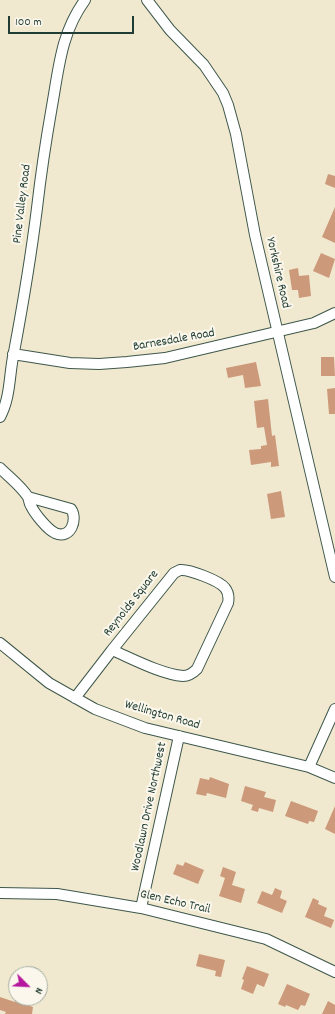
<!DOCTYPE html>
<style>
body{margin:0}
#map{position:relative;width:335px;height:1014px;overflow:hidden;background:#f1e9cf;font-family:Dekko,sans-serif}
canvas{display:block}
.north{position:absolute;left:8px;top:966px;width:40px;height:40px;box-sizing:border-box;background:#fbf7ec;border:1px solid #a3ada2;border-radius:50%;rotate:114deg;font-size:11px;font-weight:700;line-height:16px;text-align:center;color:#1f3d34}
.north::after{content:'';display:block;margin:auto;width:14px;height:18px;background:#b5179e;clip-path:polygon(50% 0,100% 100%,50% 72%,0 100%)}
.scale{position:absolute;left:8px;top:16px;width:126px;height:18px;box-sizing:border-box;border:2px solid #1f3d34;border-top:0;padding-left:5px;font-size:12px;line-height:14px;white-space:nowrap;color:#1f3d34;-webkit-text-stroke:3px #fbf7ec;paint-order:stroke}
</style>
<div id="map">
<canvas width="335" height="1014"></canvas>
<div class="north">N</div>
<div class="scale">100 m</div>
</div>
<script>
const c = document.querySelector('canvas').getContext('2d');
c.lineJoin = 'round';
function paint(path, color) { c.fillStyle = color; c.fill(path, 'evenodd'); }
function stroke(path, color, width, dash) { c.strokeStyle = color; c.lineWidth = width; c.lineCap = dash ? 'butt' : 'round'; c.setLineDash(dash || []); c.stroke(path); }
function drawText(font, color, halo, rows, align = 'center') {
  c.font = font + ' Dekko,sans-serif'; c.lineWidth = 4; c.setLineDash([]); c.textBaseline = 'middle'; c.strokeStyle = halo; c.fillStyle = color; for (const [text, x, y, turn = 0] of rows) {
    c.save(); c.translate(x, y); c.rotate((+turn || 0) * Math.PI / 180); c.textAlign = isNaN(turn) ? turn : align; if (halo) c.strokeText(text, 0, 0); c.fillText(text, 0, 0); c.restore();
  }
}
const building = new Path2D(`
 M328,174L335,176V188L325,184Z
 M335,207V243L322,237Z
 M321,253L335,259L329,278L313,271Z
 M298,268L299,276L309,275L311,296L299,298L298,290H292L289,270Z
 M321,357H334L335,376H321Z
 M256,362L261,386L245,388L243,375L228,378L226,368Z
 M335,388V414H329L327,389Z
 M268,399L272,436L275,435L279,466L271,467V462L251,465L249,450L261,449V446L267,445L264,427L257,428L254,401Z
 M281,491L285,517L271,519L267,494Z
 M210,777L229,784L226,798L207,793L206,796L196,794L200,778L209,780Z
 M245,786L266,792L264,797L276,800L273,812L259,808L258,812L251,810L253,805L241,801Z
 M291,801L318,811L314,822L309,821L308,824L285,816Z
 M335,806V834L325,829Z
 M185,862L204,870L198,884L173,874L177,864L183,866Z
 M223,867L236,872L232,885L245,889L241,903L219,896L225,878L220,876Z
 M275,888L282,891L280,898L287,901L282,913L257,903L262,891L272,895Z
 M313,898L319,901L318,904L327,908L324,916L334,920L331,928L305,917Z
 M199,954L225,960L221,977L215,976L216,971L196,966Z
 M247,966L269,974L264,987L257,984L253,994L241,989L244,980L242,979Z
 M287,984L310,994L305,1006L301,1005L298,1010L286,1005L285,1007L278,1004Z
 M0,997L15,1002L16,997L24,999L23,1000L29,1002L28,1005L33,1007L32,1014H5L6,1012L0,1010Z
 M328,1001L335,1005V1014H322Z`);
const minor = new Path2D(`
 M147,0L170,30L204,65L223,93L228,105L236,134L255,235L335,577
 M13,354L70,363L99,364L127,362L165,358L314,323L335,313
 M0,417C11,397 9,373 14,352C23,304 31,256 37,208C41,173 46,140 52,106C59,67 61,33 85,0
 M0,468C9,477 21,486 28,497C29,499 29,503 31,506C35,514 47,529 55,533C71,540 78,519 71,509L28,497
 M180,570C189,569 220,581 225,588C229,593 229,598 228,603L197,669C193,673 189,676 183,676C161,674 133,659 112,650L174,573Z
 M0,643L49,683L95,709L145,728L309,767L335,778
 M75,698L112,650
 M309,767L335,709
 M0,893L57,894L141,908L266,939L335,972
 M141,908L179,736`);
const streetNames = [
 ["Pine Valley Road",23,204,-83],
 ["Yorkshire Road",277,273,77],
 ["Barnesdale Road",174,341,-10],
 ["Reynolds Square",132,604,-52],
 ["Wellington Road",162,716,16],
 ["Woodlawn Drive Northwest",150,807,-78],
 ["Glen Echo Trail",175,903,13]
];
paint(building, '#cc997a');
stroke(minor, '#3e574b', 12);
stroke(minor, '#fff', 10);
drawText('13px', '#1f3d34', '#fbf7ec', streetNames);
</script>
